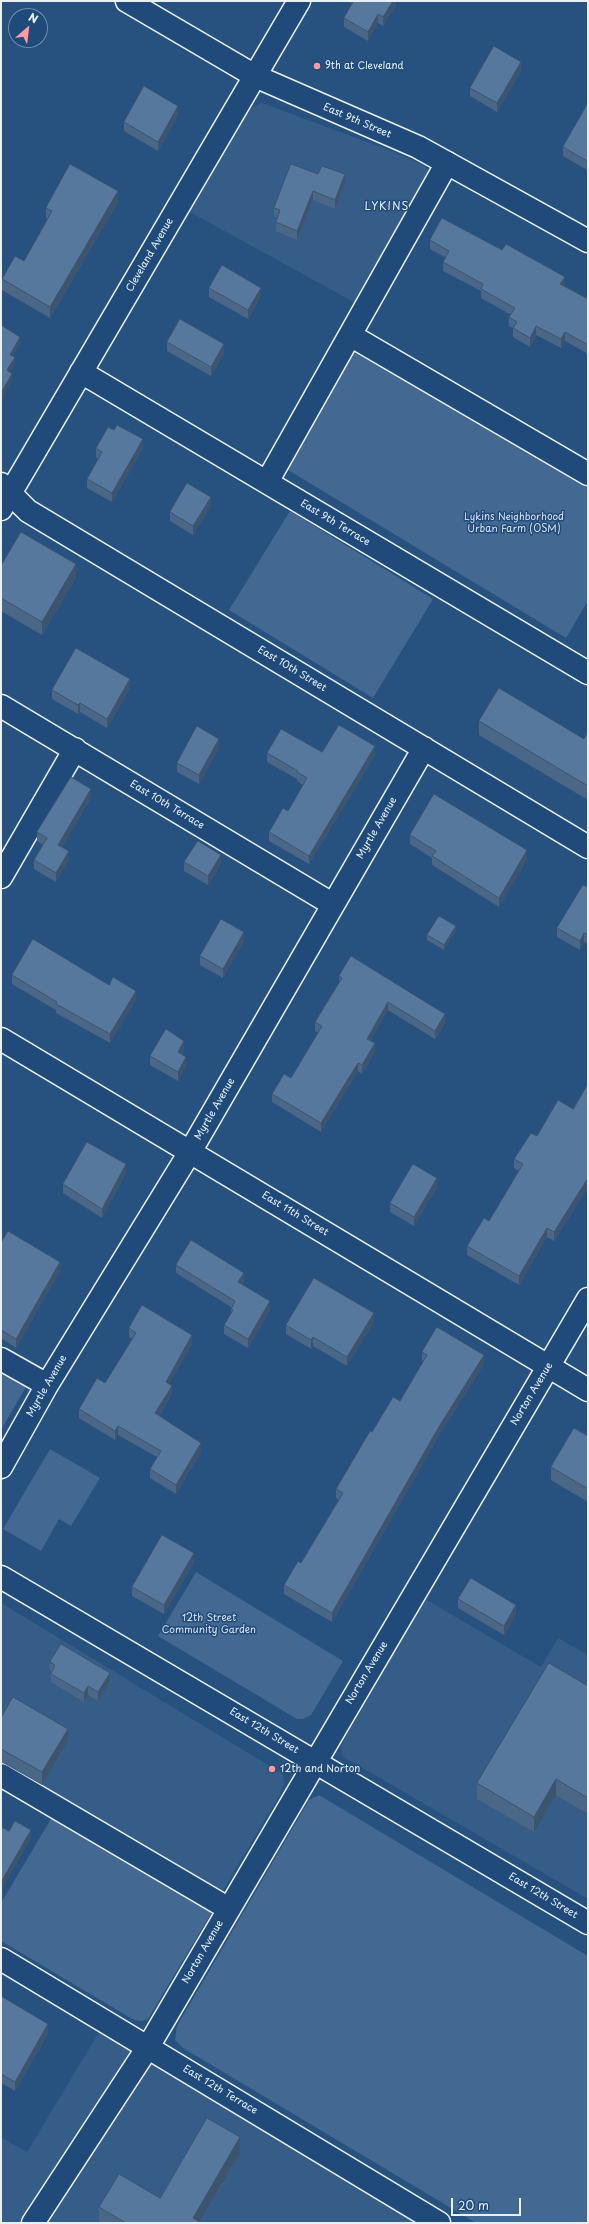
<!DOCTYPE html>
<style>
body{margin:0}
#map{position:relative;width:589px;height:2224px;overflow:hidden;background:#27517f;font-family:"Playpen Sans",sans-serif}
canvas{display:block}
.frame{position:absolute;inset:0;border:2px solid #e8f1f8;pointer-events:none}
.north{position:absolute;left:8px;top:8px;width:40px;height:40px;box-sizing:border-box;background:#1f4a7a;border:1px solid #6f8dac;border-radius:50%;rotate:28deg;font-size:11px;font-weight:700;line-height:16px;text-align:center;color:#e8f1f8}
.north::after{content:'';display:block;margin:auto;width:14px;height:18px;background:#ff9aa2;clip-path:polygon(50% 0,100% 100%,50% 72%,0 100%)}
.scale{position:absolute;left:451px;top:2198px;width:70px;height:18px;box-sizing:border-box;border:2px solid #e8f1f8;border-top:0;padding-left:5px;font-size:12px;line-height:14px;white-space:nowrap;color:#e8f1f8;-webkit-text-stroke:3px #1f4a7a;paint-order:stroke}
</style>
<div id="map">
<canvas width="589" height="2224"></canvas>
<div class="frame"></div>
<div class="north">N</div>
<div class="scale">20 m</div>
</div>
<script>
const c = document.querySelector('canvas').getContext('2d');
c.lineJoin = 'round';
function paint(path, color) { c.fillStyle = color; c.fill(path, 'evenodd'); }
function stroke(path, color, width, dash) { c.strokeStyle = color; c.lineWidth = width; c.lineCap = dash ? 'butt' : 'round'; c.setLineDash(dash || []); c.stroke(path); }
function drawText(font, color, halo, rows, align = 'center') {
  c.font = font + ' "Playpen Sans",sans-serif'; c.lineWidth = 3; c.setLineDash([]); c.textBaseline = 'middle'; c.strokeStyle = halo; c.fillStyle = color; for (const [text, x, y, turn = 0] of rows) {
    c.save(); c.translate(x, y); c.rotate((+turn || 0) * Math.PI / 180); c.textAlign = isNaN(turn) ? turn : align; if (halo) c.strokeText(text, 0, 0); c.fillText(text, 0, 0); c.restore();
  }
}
const built = new Path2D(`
 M262,103L394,152L427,167L429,170L359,305L190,212L249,109Z
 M425,1599L541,1667L558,1638L588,1655V1899L342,1756L341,1746L345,1738Z
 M1,1603L283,1774L284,1784L278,1798L219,1897L1,1769Z
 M99,2032L418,2223H1V2137L27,2152Z`);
const green = new Path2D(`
 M353,345L588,483V601L566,638L283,467Z
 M290,511L433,599L373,698L229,610Z
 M1,1363L30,1380L1,1430Z
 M50,1449L100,1478L71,1526L59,1519L41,1551L3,1529Z
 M196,1572L343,1661L311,1715L303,1719H297L158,1636Z
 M319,1795L588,1956V2223H476L183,2048L175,2040L177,2026L309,1800Z
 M55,1812L215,1907L148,2019L142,2021L134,2020L1,1941V1903Z`);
const minor = new Path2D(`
 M350,335L588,474
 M81,372L588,673
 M267,482L447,163
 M1,484L28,511L588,847
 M1,509L299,1
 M1,706L332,904
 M1,877L75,749
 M1,1039L588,1390
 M1,1359L47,1385
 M1,1467L47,1385L190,1152L424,748
 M1,1577L588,1923
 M1,1775L229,1909
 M1,1959L439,2223
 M33,2223L148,2047L588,1299`);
const major = new Path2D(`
 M127,1L255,76L418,147L588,241`);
const wall = new Path2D(`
 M348,1H396V5L383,26L378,23L368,41L344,27V18L352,4Z
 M521,71L497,112L470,96V88Z
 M588,103V168L587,170L563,156V147Z
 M178,115L158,151L124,131V122Z
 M318,174L345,183L335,209L313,200L297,240L276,231V222L277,218L274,217V208Z
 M118,202L50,318L2,290V279L24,261L48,220L46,218V208Z
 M430,240L565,286H564L588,299V354L565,341L561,348L536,335L530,347L513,337V328L509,326V317L511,315L481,298V291L443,271V262L446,258L430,249Z
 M209,288L261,296L248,319L209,297Z
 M167,342L224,353L211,376L167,351Z
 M96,448H143L112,502L87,488V479L98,459L96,457Z
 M211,506L193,535L170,521V512Z
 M1,566L76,577L42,635L1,611Z
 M130,688L107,728L80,712L78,714L52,699V690Z
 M479,721L584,739L588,732V800L479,735Z
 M219,748L199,784L177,772V763Z
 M322,752L375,755L309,864L269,841V832L288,811L303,785L297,781V779L267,762V753Z
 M91,798L62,847L69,860L56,882L34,869V860L43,845L37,841V832Z
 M410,835L527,859L499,907L432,865V858L410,844Z
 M184,862L221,864L208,885L184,871Z
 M588,887V944L584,942L580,950L557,937V928Z
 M456,930L444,950L427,940V935Z
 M244,941L223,978L200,965V956Z
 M12,975L109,985L136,1000L110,1043L56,1013V1010L12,984Z
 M339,976L445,1023L435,1039L388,1010L370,1041L375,1052L362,1074L358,1071L321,1132L272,1102V1094L291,1078L318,1033L315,1031V1022L339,982Z
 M184,1050L182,1054L186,1066L178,1081L150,1065V1056Z
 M588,1084V1187L554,1241L547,1237L519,1285L467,1255V1246L489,1221L519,1171L514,1168V1159L537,1136L573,1109Z
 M126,1173L102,1218L63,1193V1184Z
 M437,1187L414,1226L390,1212V1203Z
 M1,1243L60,1271L16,1348L1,1338Z
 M176,1265L244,1281L242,1284L270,1310L248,1348L224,1334V1325L231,1314V1307L176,1273Z
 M374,1322L347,1366L313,1346L311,1349L286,1334V1325Z
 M129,1328L192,1344L169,1384L172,1394L159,1416L201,1452L176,1494L150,1478V1469L157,1457L118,1435L115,1440L79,1418V1409L105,1383L132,1339L129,1337Z
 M422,1352L484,1364L440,1434L332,1622L284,1594V1585L301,1563L339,1500L336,1498V1489L372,1432L400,1401L423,1362L422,1361Z
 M588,1436V1502L551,1480V1467Z
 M194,1562L164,1614L132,1596V1587Z
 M458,1599L516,1614L504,1635L458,1608Z
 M50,1662L110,1682L98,1701L88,1695L84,1702L51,1682V1674L52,1672L50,1671Z
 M588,1686V1814L556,1795L534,1832L477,1799V1783Z
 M1,1718L68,1741L42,1785L1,1762Z
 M1,1996L48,2033L15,2091L1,2083Z
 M240,2153L200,2222L201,2223H99V2207L160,2198Z`);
const shadedWall = new Path2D(`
 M393,1H396V5L383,26V17Z
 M378,14V23L368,41V32Z
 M521,62V71L497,112V103Z
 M178,106V115L158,151V142Z
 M588,160V168L587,170V161Z
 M345,174V183L335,209V200Z
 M118,191V202L50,318V307Z
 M313,191V200L297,240V231Z
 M565,277V286L560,293V284Z
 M261,288V296L248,319V310Z
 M536,326V335L530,347V338Z
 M565,332V341L561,348V339Z
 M20,337V344L10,362V355Z
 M224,344V353L211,376V367Z
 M15,357V365L7,378V370Z
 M12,374V381L1,401V393Z
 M143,439V448L112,502V493Z
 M211,497V506L193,535V526Z
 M76,564V577L42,635V622Z
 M130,679V688L107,728V719Z
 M80,703V712L78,714V705Z
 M2,715V724L1,726V717Z
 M219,739V748L199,784V775Z
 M375,746V755L309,864V856Z
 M91,789V798L58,854V845Z
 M527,850V859L499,907V898Z
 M69,851V860L56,882V873Z
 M221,855V864L208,885V876Z
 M456,926V930L444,950V945Z
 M244,932V941L223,978V969Z
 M584,933V942L580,950V941Z
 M136,991V1000L110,1043V1034Z
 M388,1002V1010L367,1047V1039Z
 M445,1014V1023L435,1039V1031Z
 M184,1041V1050L178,1061V1052Z
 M375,1043V1052L362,1074V1065Z
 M186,1057V1066L178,1081V1072Z
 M358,1063V1071L321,1132V1123Z
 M126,1164V1173L102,1218V1209Z
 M437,1178V1187L414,1226V1217Z
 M588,1178V1187L554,1241V1232Z
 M547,1228V1237L519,1285V1276Z
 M60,1262V1271L16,1348V1339Z
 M244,1273V1281L238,1290V1282Z
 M270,1301V1310L248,1348V1339Z
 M374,1313V1322L347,1366V1357Z
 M192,1335V1344L166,1390V1382Z
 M313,1337V1346L311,1349V1340Z
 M484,1355V1364L440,1434L332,1622V1613L440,1425Z
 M172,1386V1394L155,1422V1413Z
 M118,1426V1435L115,1440V1431Z
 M201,1443V1452L176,1494V1485Z
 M194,1553V1562L164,1614V1605Z
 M516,1605V1614L504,1635V1626Z
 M110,1673V1682L98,1701V1692Z
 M88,1686V1695L84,1702V1693Z
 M68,1729V1741L42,1785V1772Z
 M556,1779V1795L534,1832V1817Z
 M31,1830V1839L1,1891V1882Z
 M48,2024V2033L15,2091V2082Z
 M240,2137V2153L199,2223L193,2218Z`);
const building = new Path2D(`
 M354,1H393L383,17L378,14L368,32L344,18Z
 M494,46L521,62L497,103L470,88Z
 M144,86L178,106L158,142L124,122Z
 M588,103V160L587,161L563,147Z
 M70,164L118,191L50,307L2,279L15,256L24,261L52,211L46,208Z
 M291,164L318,174L322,166L345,174L335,200L313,191L297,231L276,222L280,210L274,208Z
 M442,218L502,250L506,244L565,277L560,284L588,299V345L565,332L561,339L536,326L530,338L513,328L517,322L509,317L515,308L481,289L483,284L443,262L449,251L430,240Z
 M222,265L261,288L248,310L209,288Z
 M180,319L224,344L211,367L167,342Z
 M1,325L20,337L10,355L15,357L7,370L12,374L1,393Z
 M117,425L143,439L112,493L87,479L102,452L96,448L108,427L114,430Z
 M187,483L211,497L193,526L170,512Z
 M21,532L76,564L42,622L1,598V566Z
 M76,648L130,679L107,719L80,703L78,705L52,690Z
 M499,688L584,739L588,732V786L479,721Z
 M339,725L375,746L309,856L269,832L283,808L288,811L307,778L297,772L298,771L267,753L281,729L322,752Z
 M197,726L219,739L199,775L177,763Z
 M71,777L91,789L58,845L69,851L56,873L34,860L47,838L37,832Z
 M434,794L527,850L499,898L432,856L436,851L410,835Z
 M198,841L221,855L208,876L184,862Z
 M583,885L588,887V935L584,933L580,941L557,928Z
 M439,916L456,926L444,945L427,935Z
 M221,919L244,932L223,969L200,956Z
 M33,939L109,985L113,977L136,991L110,1034L56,1004L57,1002L12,975Z
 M351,956L445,1014L435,1031L388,1002L367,1039L375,1043L362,1065L358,1063L321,1123L272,1094L284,1074L291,1078L322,1026L315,1022L342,978L339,976Z
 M166,1029L184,1041L178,1052L186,1057L178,1072L150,1056Z
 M588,1084V1178L554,1232L547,1228L519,1276L467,1246L484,1218L489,1221L523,1164L514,1159L531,1133L537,1136L558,1100L573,1109Z
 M87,1142L126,1164L102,1209L63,1184Z
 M413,1164L437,1178L414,1217L390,1203Z
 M8,1231L60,1262L16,1339L1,1330V1243Z
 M191,1240L244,1273L238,1282L270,1301L248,1339L224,1325L233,1310L231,1309L235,1301L176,1265Z
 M314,1278L374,1313L347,1357L313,1337L311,1340L286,1325Z
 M142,1305L192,1335L166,1382L172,1386L155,1413L201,1443L176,1485L150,1469L161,1451L118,1426L115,1431L79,1409L97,1378L105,1383L136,1333L129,1328Z
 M437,1327L484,1355L440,1425L332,1613L284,1585L298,1561L301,1563L343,1493L336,1489L370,1431L372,1432L393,1397L400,1401L427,1355L422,1352Z
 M574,1428L588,1436V1489L551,1467Z
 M162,1535L194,1553L164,1605L132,1587Z
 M471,1578L516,1605L504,1626L458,1599Z
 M61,1644L110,1673L98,1692L88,1686L84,1693L51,1674L55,1665L50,1662Z
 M549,1663L588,1686V1798L556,1779L534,1817L477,1783Z
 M13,1697L68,1729L42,1772L1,1749V1718Z
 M15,1821L31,1830L1,1882V1827L9,1831Z
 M1,1996L48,2024L15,2082L1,2074Z
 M207,2118L240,2137L193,2218L201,2223H126L99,2207L119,2174L160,2198Z`);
const markers = [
 [317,66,4,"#ff9aa2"],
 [272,1769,4,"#ff9aa2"]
];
const poiNames = [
 ["9th at Cleveland",325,66],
 ["12th and Norton",280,1769]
];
const streetNames = [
 ["East 9th Street",357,121,23],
 ["Cleveland Avenue",150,255,-60],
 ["East 9th Terrace",335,523,31],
 ["East 10th Street",292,669,31],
 ["East 10th Terrace",167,805,31],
 ["Myrtle Avenue",377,828,-60],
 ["Myrtle Avenue",215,1109,-60],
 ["East 11th Street",295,1214,31],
 ["Myrtle Avenue",47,1386,-60],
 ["Norton Avenue",532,1394,-59],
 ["Norton Avenue",367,1673,-59],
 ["East 12th Street",264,1731,31],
 ["East 12th Street",543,1896,31],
 ["Norton Avenue",203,1952,-60],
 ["East 12th Terrace",220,2090,31]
];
const parkNames = [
 ["Lykins Neighborhood",514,517],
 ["Urban Farm (OSM)",514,529],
 ["12th Street",209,1618],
 ["Community Garden",209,1630]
];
const neighbourhoodNames = [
 ["LYKINS",387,207]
];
paint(built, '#355d88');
paint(green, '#436891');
stroke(minor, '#e8f1f8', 25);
stroke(major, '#e8f1f8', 25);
stroke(minor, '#1f4a7a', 22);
stroke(major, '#1f4a7a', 22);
paint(wall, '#4b6787');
paint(shadedWall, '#3d546e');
paint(building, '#57789d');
stroke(building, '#3d546e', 1);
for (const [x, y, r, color] of markers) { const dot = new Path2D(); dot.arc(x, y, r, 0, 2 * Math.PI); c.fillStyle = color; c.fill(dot); stroke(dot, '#1f4a7a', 1.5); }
drawText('10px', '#e8f1f8', '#1f4a7a', poiNames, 'left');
drawText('10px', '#e8f1f8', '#1f4a7a', streetNames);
drawText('10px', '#d8e3ee', '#1f4a7a', parkNames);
c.letterSpacing = '1px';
drawText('11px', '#e8f1f8', '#1f4a7a', neighbourhoodNames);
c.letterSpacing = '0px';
</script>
